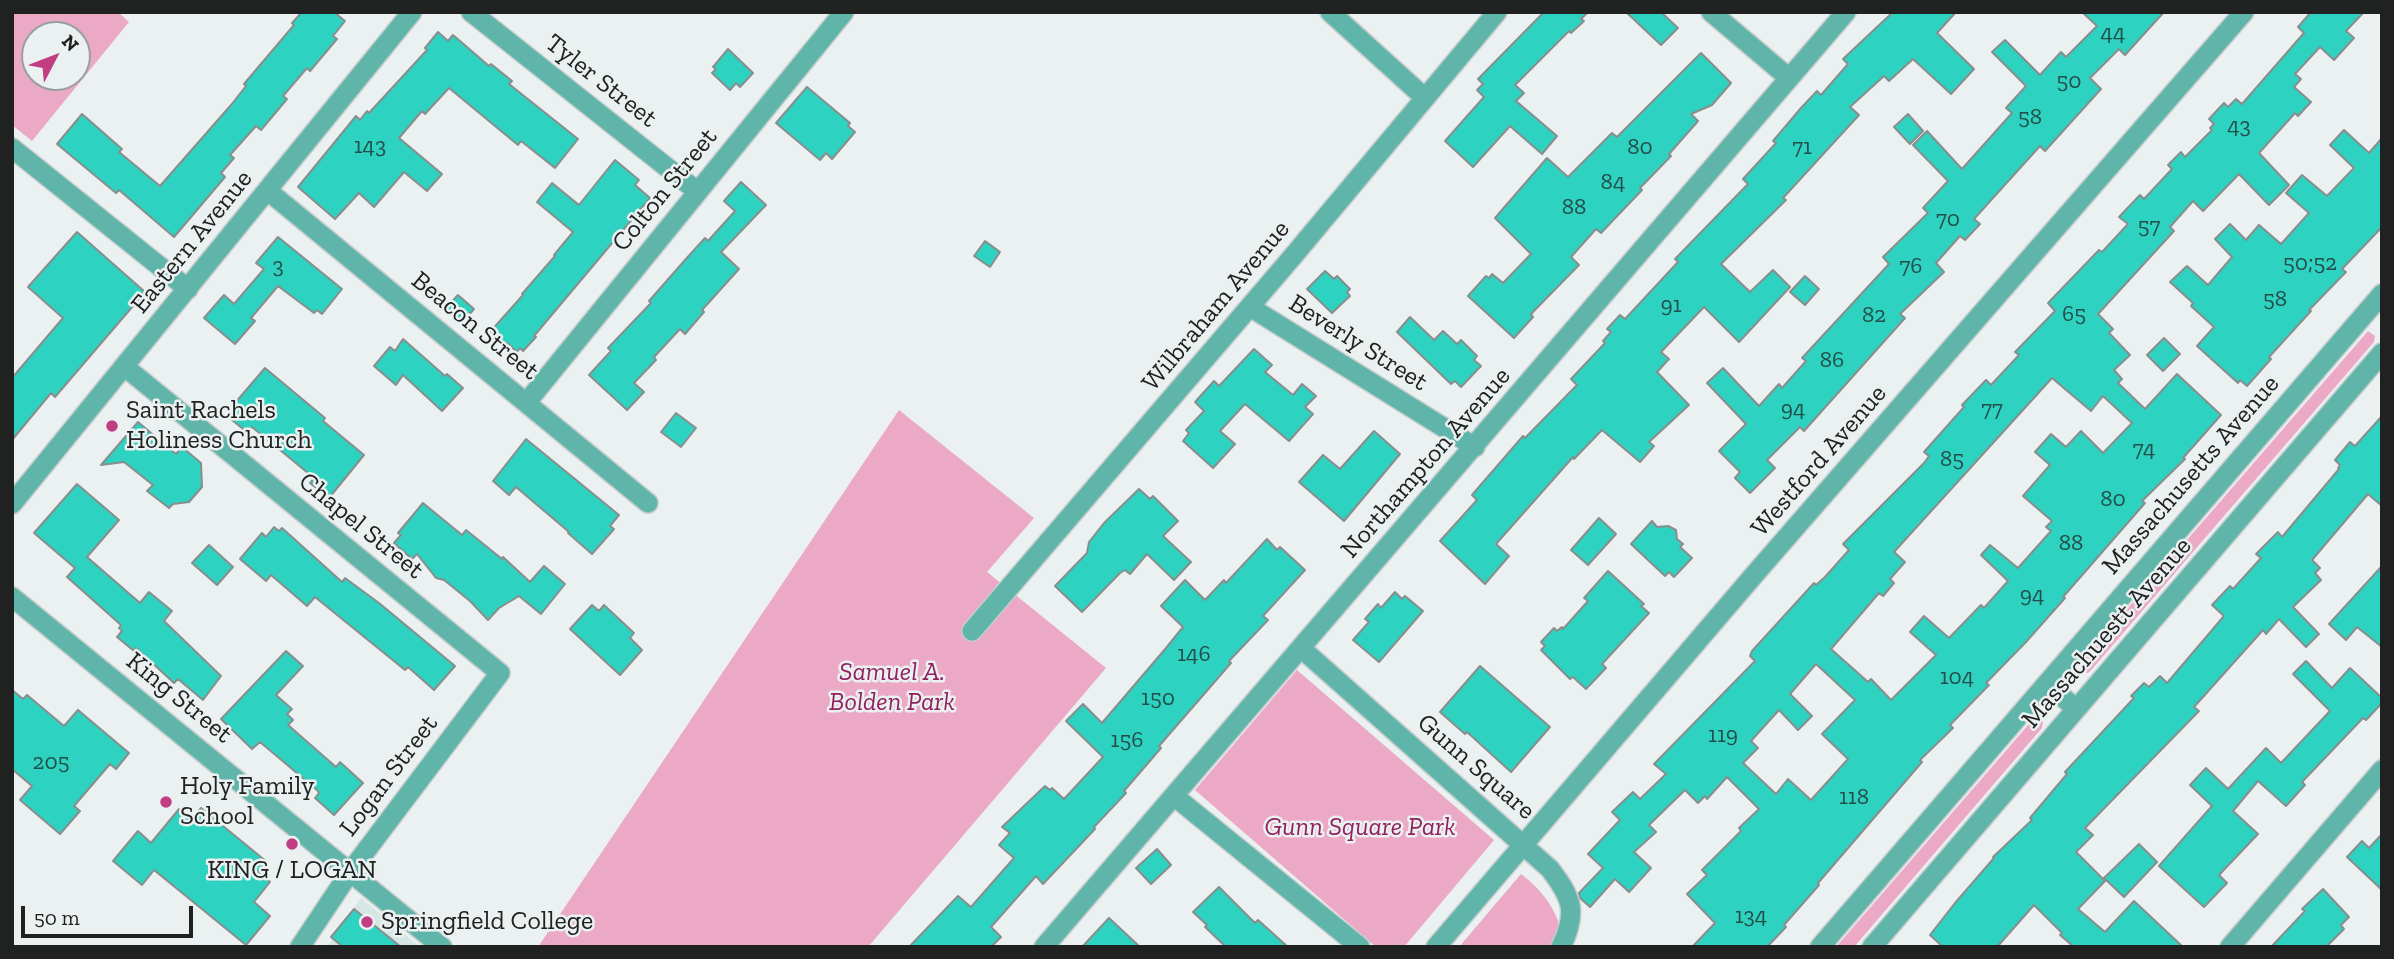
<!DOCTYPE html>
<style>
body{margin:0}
#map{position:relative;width:2394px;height:959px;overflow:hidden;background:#eaf1f0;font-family:"Zilla Slab",serif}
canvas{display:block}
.frame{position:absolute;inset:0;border:14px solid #202222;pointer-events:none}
.north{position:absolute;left:21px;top:21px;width:70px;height:70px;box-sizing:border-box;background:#eaf1f0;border:2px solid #999e9e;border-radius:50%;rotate:48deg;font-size:19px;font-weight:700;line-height:28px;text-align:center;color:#202222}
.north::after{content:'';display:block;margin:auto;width:24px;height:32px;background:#c13e83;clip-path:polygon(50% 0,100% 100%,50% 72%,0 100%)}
.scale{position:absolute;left:21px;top:906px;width:172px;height:32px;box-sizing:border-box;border:4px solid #202222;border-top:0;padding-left:9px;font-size:21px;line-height:24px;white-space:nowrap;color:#202222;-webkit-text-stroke:5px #eaf1f0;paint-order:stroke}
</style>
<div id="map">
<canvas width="2394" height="959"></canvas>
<div class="frame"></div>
<div class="north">N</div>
<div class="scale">50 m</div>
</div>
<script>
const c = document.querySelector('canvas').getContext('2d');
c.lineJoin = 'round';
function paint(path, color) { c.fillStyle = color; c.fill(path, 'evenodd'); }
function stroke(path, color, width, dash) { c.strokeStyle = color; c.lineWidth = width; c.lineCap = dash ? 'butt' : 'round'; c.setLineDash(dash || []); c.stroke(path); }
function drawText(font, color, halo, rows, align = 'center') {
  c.font = font + ' "Zilla Slab",serif'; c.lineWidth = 5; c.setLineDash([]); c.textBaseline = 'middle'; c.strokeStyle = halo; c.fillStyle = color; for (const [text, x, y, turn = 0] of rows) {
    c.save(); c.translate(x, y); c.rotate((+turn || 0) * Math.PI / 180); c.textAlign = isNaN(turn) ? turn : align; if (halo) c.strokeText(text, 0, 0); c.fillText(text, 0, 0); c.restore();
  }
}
const built = new Path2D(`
 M361,898L420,947H327Z`);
const green = new Path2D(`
 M12,12H118L129,22L32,141L12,125ZM77,35V77H35V35Z
 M2368,331L2375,336L2374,342L2093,668L2088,673L2083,672L2080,666L2082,661Z
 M899,410L1034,518L987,572L1106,668L868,947H538Z
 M1297,670L1494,840L1404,947H1376L1195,790Z
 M2035,717H2040L2043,722L2042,728L1854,947H1836Z
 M1521,874C1544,891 1563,917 1563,947H1459Z`);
const building = new Path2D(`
 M302,12H334L345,21L333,36L337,39L310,71L307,68L283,96L287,99L261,130L256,126L230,155L234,158L221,173L225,177L174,237L119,190L116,193L57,144L82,114L122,149L119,152L160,186L231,105L246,86L244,84L294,25L292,23Z
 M1544,12H1588L1581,19L1584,21L1571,33L1569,31L1515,85L1524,93L1516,101L1557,136L1542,154L1510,126L1473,167L1445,141L1484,97L1477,90L1483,84L1478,79Z
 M1626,12H1661L1678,28L1661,45Z
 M1893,12H1956L1937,33L1974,69L1951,94L1913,59L1889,81L1884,76L1850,107L1859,115L1783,198L1786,200L1721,264L1750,292L1773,270L1790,287L1739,342L1704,307L1661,352L1669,359L1657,372L1689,405L1649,442L1654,446L1640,462L1602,430L1574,459L1573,457L1496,544L1509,556L1485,584L1440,541L1477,500L1472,495L1523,436L1525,438L1577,385L1571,379L1605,343L1603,341L1611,332L1607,329L1620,315L1625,319L1678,262L1675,259L1748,184L1743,179L1776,143L1773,141L1801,108L1817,91L1821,95L1848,64L1843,59Z
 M2082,12H2164L2125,55L2119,49L2090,78L2101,89L2045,151L2040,146L2002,188L1974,219L1980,224L1965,240L1960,236L1936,263L1944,272L1900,314L1905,318L1804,431L1800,427L1767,460L1775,468L1750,493L1735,478L1740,472L1719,451L1746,424L1707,383L1723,368L1759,406L1779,384L1782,388L1806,361L1802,358L1889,264L1883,257L1928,213L1923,208L1948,181L1913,145L1927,131L1962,169L2012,113L2006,108L2026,86L1992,52L2005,40L2040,75L2061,52L2066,57L2097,26Z
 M2311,12H2364L2346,31L2354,38L2334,60L2320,47L2295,74L2301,79L2294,87L2311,102L2298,116L2295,113L2259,153L2289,185L2269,205L2239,174L2203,211L2193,201L2170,227L2174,231L2098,314L2113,329L2109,333L2130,355L2114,370L2122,379L2118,383L2145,409L2177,374L2221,415L2183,458L2185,459L2142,501L2145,503L2063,597L2065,598L2026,642L1986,683L1989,685L1950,725L1953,728L1920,760L1922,762L1818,883L1819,885L1784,925L1786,927L1767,947H1692L1715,923L1687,894L1707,875L1702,870L1741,831L1739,828L1759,809L1727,777L1707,799L1705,796L1698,803L1685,790L1649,825L1656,832L1634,852L1651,868L1629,892L1615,879L1590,907L1580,898L1579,893L1603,868L1588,854L1620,820L1612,812L1633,792L1640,799L1666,774L1654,764L1755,661L1750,656L1752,651L1814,583L1816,585L1825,577L1849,550L1843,544L1924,463L1929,456L1924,452L1964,407L1962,405L1986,380L1991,385L2019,355L2015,352L2055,311L2048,303L2099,250L2102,252L2128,224L2119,217L2140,195L2144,199L2172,169L2168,165L2181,152L2185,157L2212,130L2210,128L2214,124L2209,119L2224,103L2228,107L2236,99L2242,104L2304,33L2298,27ZM2052,378L2091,411L2103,396L2132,423L2103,453L2081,431L2066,447L2051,434L2035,452L2050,465L2023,496L2052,521L2046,527L2051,531L2018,568L1990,545L1981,555L2008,581L1984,608L1981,605L1949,638L1924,616L1910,632L1936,655L1891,700L1871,679L1868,682L1831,649L1879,593L1883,596L1894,583L1890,579L1905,562L1894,552ZM1816,664L1855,700L1822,734L1848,759L1811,800L1788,779L1776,794L1743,763L1758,748L1751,741L1779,710L1798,730L1812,716L1790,694Z
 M438,32L448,41L453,35L489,66L491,64L512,81L509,84L578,139L555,168L521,141L518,145L449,88L425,114L422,111L399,138L442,174L427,191L404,172L374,207L359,193L335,219L298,187L356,116L360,120L367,111L369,113L427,50L425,48Z
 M728,49L753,73L740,87L736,83L730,90L712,73L716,69L713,67Z
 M1701,53L1731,83L1712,105L1691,114L1698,121L1669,154L1671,156L1640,188L1642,190L1601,233L1596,229L1571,257L1579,265L1531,314L1533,317L1514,338L1468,296L1486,276L1489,278L1492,274L1503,283L1531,254L1495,218L1547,158L1568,177L1612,133L1617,137Z
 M807,87L850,123L848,126L855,132L832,159L826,153L820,160L776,123Z
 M1908,114L1923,131L1910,144L1894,127Z
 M2344,130L2369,153L2382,138V227L2342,269L2346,272L2309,310L2311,311L2269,357L2271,359L2247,386L2240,380L2238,383L2197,346L2214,327L2191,306L2193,303L2170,282L2187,266L2208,285L2232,257L2215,239L2230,224L2246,240L2259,225L2281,244L2309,213L2286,193L2302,175L2327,196L2354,168L2330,145Z
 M615,160L639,180L635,185L650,198L534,336L536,337L523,351L520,348L517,352L507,343L504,345L490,332L523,295L522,294L555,256L554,255L573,232L537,202L552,183L579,205Z
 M741,182L766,205L721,252L739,269L702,310L704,312L685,334L680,329L654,357L656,360L634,383L644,392L627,410L589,375L611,351L608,348L651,303L649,301L685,260L705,238L708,241L735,211L724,201Z
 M77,232L145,292L55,397L51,393L12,440V378L63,318L28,287Z
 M278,237L342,289L322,314L317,310L314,313L278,286L251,318L255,321L235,344L204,318L224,295L234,304L264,269L256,263Z
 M985,241L1000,252L990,267L974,256Z
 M1325,271L1334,279L1337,276L1350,289L1347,292L1350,296L1332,313L1307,289Z
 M1805,276L1819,289L1805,305L1790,292Z
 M458,295L474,309L461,324L445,309Z
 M1410,317L1434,340L1443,331L1457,344L1461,340L1477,356L1474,360L1481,366L1461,387L1455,381L1451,384L1397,332Z
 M2164,338L2180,354L2163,371L2147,355Z
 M403,339L445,376L447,374L463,388L442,411L403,375L396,385L374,366L390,347L395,351Z
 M1254,349L1272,365L1265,372L1293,395L1302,384L1316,396L1305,407L1313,414L1289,441L1245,404L1220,431L1235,444L1213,468L1183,441L1189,433L1186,430L1204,411L1195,402L1214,381L1219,386Z
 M265,368L325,418L323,421L364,455L329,498L310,483L314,478L252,427L248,433L232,420L235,415L229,410Z
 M676,413L696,428L681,447L661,432Z
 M2382,416V506L2368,494L2312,560L2320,568L2315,573L2321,580L2293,607L2319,634L2306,647L2279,619L2266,634L2263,630L2194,707L2199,711L2085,828L2093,835L2076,852L2105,881L2078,909L2105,932L2134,901L2183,947H2074L2060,935L2062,933L2034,905L1997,947H1943L1930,935L1955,903L1994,858L1993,857L2032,820L2030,818L2067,774L2065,772L2134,698L2131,696L2144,683L2149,687L2160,676L2167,683L2224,616L2212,605L2230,586L2233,589L2261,558L2256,554L2278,532L2282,537L2339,469L2338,468L2340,465L2335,460L2350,442L2355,446Z
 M138,422L176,454L182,447L201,463L202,487L189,502L173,504L169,508L147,491L153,485L124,462L101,465Z
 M1374,431L1400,454L1344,521L1299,482L1323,455L1340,469Z
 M526,439L619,515L610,526L614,529L592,554L568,533L569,532L516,487L509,495L493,481Z
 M77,484L119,520L87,557L140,603L149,592L172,611L164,621L221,676L203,700L178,679L174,683L136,648L134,651L117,637L122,631L119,628L121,625L67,577L75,568L34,533Z
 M1139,489L1150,499L1153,496L1178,521L1163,536L1191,562L1174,580L1147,554L1130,574L1125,570L1120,573L1082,612L1055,586L1087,553L1089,542L1104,523Z
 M423,503L462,535L466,530L502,559L503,557L530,582L544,566L565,584L541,614L519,596L499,608L488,620L470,601L444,580L436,578L417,554L412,559L394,543L401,535L398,533Z
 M1599,518L1616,534L1588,565L1571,550Z
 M1652,521L1657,527L1668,526L1676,530L1677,539L1683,544L1680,547L1692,558L1674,577L1669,572L1665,576L1631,544Z
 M274,527L279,531L282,528L342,582L345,578L379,603L455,666L434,690L408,667L405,670L315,597L307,606L271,575L266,581L240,559L262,533L266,537Z
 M1267,539L1277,550L1280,547L1305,570L1263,616L1268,620L1229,661L1231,663L1159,746L1161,748L1124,791L1126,793L1094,827L1095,829L1043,884L1036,876L991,927L1001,937L991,947H909L958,896L971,907L1014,858L999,845L1010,833L1002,827L1045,786L1050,790L1052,788L1064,799L1103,757L1066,721L1083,704L1102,723L1166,648L1183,627L1161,606L1185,580L1205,600L1224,580L1226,583Z
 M209,545L233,567L217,585L192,563Z
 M2382,566V647L2357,627L2346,640L2329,624Z
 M1608,571L1644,604L1641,606L1649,613L1602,664L1606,668L1586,689L1573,677L1570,679L1541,650L1545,646L1541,642L1554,628L1557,631L1562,627L1563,629L1588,601L1584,598Z
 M1395,592L1402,599L1405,596L1423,611L1379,662L1353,640L1369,622L1365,619L1378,604L1381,608Z
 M592,605L599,611L604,605L634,633L630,638L642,650L620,675L570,629Z
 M286,651L303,666L276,695L292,709L287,714L293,720L288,725L336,767L340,762L363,783L334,815L315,798L319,793L317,790L260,742L252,749L221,719Z
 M2306,661L2332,688L2350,668L2382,698V703L2366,720L2363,718L2302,782L2305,785L2286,806L2258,781L2233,811L2258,834L2219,875L2227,883L2204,907L2159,866L2212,806L2190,785L2206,768L2228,789L2266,748L2281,763L2330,711L2293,674Z
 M1480,666L1550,727L1511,772L1467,732L1465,734L1440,712Z
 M12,690L23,699L27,695L64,726L78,710L129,753L116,769L110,764L74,806L80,811L60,834L20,800L32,786L12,769Z
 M201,808L267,862L258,872L270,882L254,902L270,916L246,945L154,870L142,885L113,861L138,831L151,843L179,809L192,819Z
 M2382,834V890L2347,857L2362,841L2369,848Z
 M2139,844L2157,862L2124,897L2104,878Z
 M1157,849L1171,865L1151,884L1136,868Z
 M1219,887L1255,923L1258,920L1288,947H1226L1205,927L1207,925L1193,912Z
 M2323,889L2349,917L2341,925L2344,929L2326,947H2271L2305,911L2302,909Z
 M354,909L401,947H343L331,937Z
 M1109,918L1140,947H1082Z`);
const minor = new Path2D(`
 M471,12L698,192
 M1330,12L1425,98
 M1711,12L1789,78
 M12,148L188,289
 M268,191L648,503
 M1250,307L1475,447
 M125,367L500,673L350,872L300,947
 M527,402L844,12
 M972,631L1294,255L1497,12
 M1302,649L1550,869C1572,898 1578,912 1561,947
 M2047,683L2076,709
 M1174,796L1360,947
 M1044,947L1846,12
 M1436,947L1754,575L2244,12
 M1820,947L2382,294
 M1872,947L2382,353
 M2230,947L2382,770`);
const tertiary = new Path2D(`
 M12,504L412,12
 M12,597L442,947`);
const markers = [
 [112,426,7,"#c13e83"],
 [166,802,7,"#c13e83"],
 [292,844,7,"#c13e83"],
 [367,922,7,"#c13e83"]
];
const numberNames = [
 ["44",2113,33],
 ["50",2069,81],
 ["58",2030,117],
 ["43",2239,126],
 ["143",370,146],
 ["80",1640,147],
 ["71",1802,147],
 ["84",1613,182],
 ["88",1574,207],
 ["70",1948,219],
 ["57",2149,226],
 ["50;52",2310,263],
 ["3",278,266],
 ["76",1911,266],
 ["58",2275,299],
 ["91",1671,305],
 ["65",2074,314],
 ["82",1874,315],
 ["86",1832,360],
 ["94",1793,409],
 ["77",1992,409],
 ["74",2144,449],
 ["85",1952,459],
 ["80",2113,499],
 ["88",2071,543],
 ["94",2032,595],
 ["146",1194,654],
 ["104",1957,677],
 ["150",1158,698],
 ["119",1723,735],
 ["156",1127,740],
 ["205",51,762],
 ["118",1854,797],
 ["134",1751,916]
];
const streetNames = [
 ["Tyler Street",601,81,38],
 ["Colton Street",665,190,-51],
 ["Eastern Avenue",192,242,-51],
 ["Wilbraham Avenue",1216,306,-50],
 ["Beacon Street",475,326,39],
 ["Beverly Street",1358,343,32],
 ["Westford Avenue",1819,461,-49],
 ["Northampton Avenue",1426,463,-49],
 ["Massachusetts Avenue",2191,475,-49],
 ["Chapel Street",361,526,39],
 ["Massachuestt Avenue",2107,633,-49],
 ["King Street",179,698,39],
 ["Gunn Square",1476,767,41],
 ["Logan Street",389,776,-53]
];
const poiNames = [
 ["Saint Rachels",126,411],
 ["Holiness Church",126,441],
 ["Holy Family",180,787],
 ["School",180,817],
 ["KING / LOGAN",292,871,"center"],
 ["Springfield College",381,922]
];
const parkNames = [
 ["Samuel A.",892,673],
 ["Bolden Park",892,703],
 ["Gunn Square Park",1360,828]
];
paint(built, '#d5e6e3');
paint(green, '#eba9c5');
paint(building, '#2ed2c0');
stroke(building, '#888e8d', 2);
stroke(minor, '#c6cccb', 22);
stroke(tertiary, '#c6cccb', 22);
stroke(minor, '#5fb5a9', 19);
stroke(tertiary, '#5fb5a9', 19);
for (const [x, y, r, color] of markers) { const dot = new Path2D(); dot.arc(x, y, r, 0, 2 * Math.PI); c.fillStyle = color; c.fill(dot); stroke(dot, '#eaf1f0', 2.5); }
drawText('23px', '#244e4a', null, numberNames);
drawText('26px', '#202222', '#eaf1f0', streetNames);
drawText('26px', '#202222', '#eaf1f0', poiNames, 'left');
drawText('italic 26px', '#932160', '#eaf1f0', parkNames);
</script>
